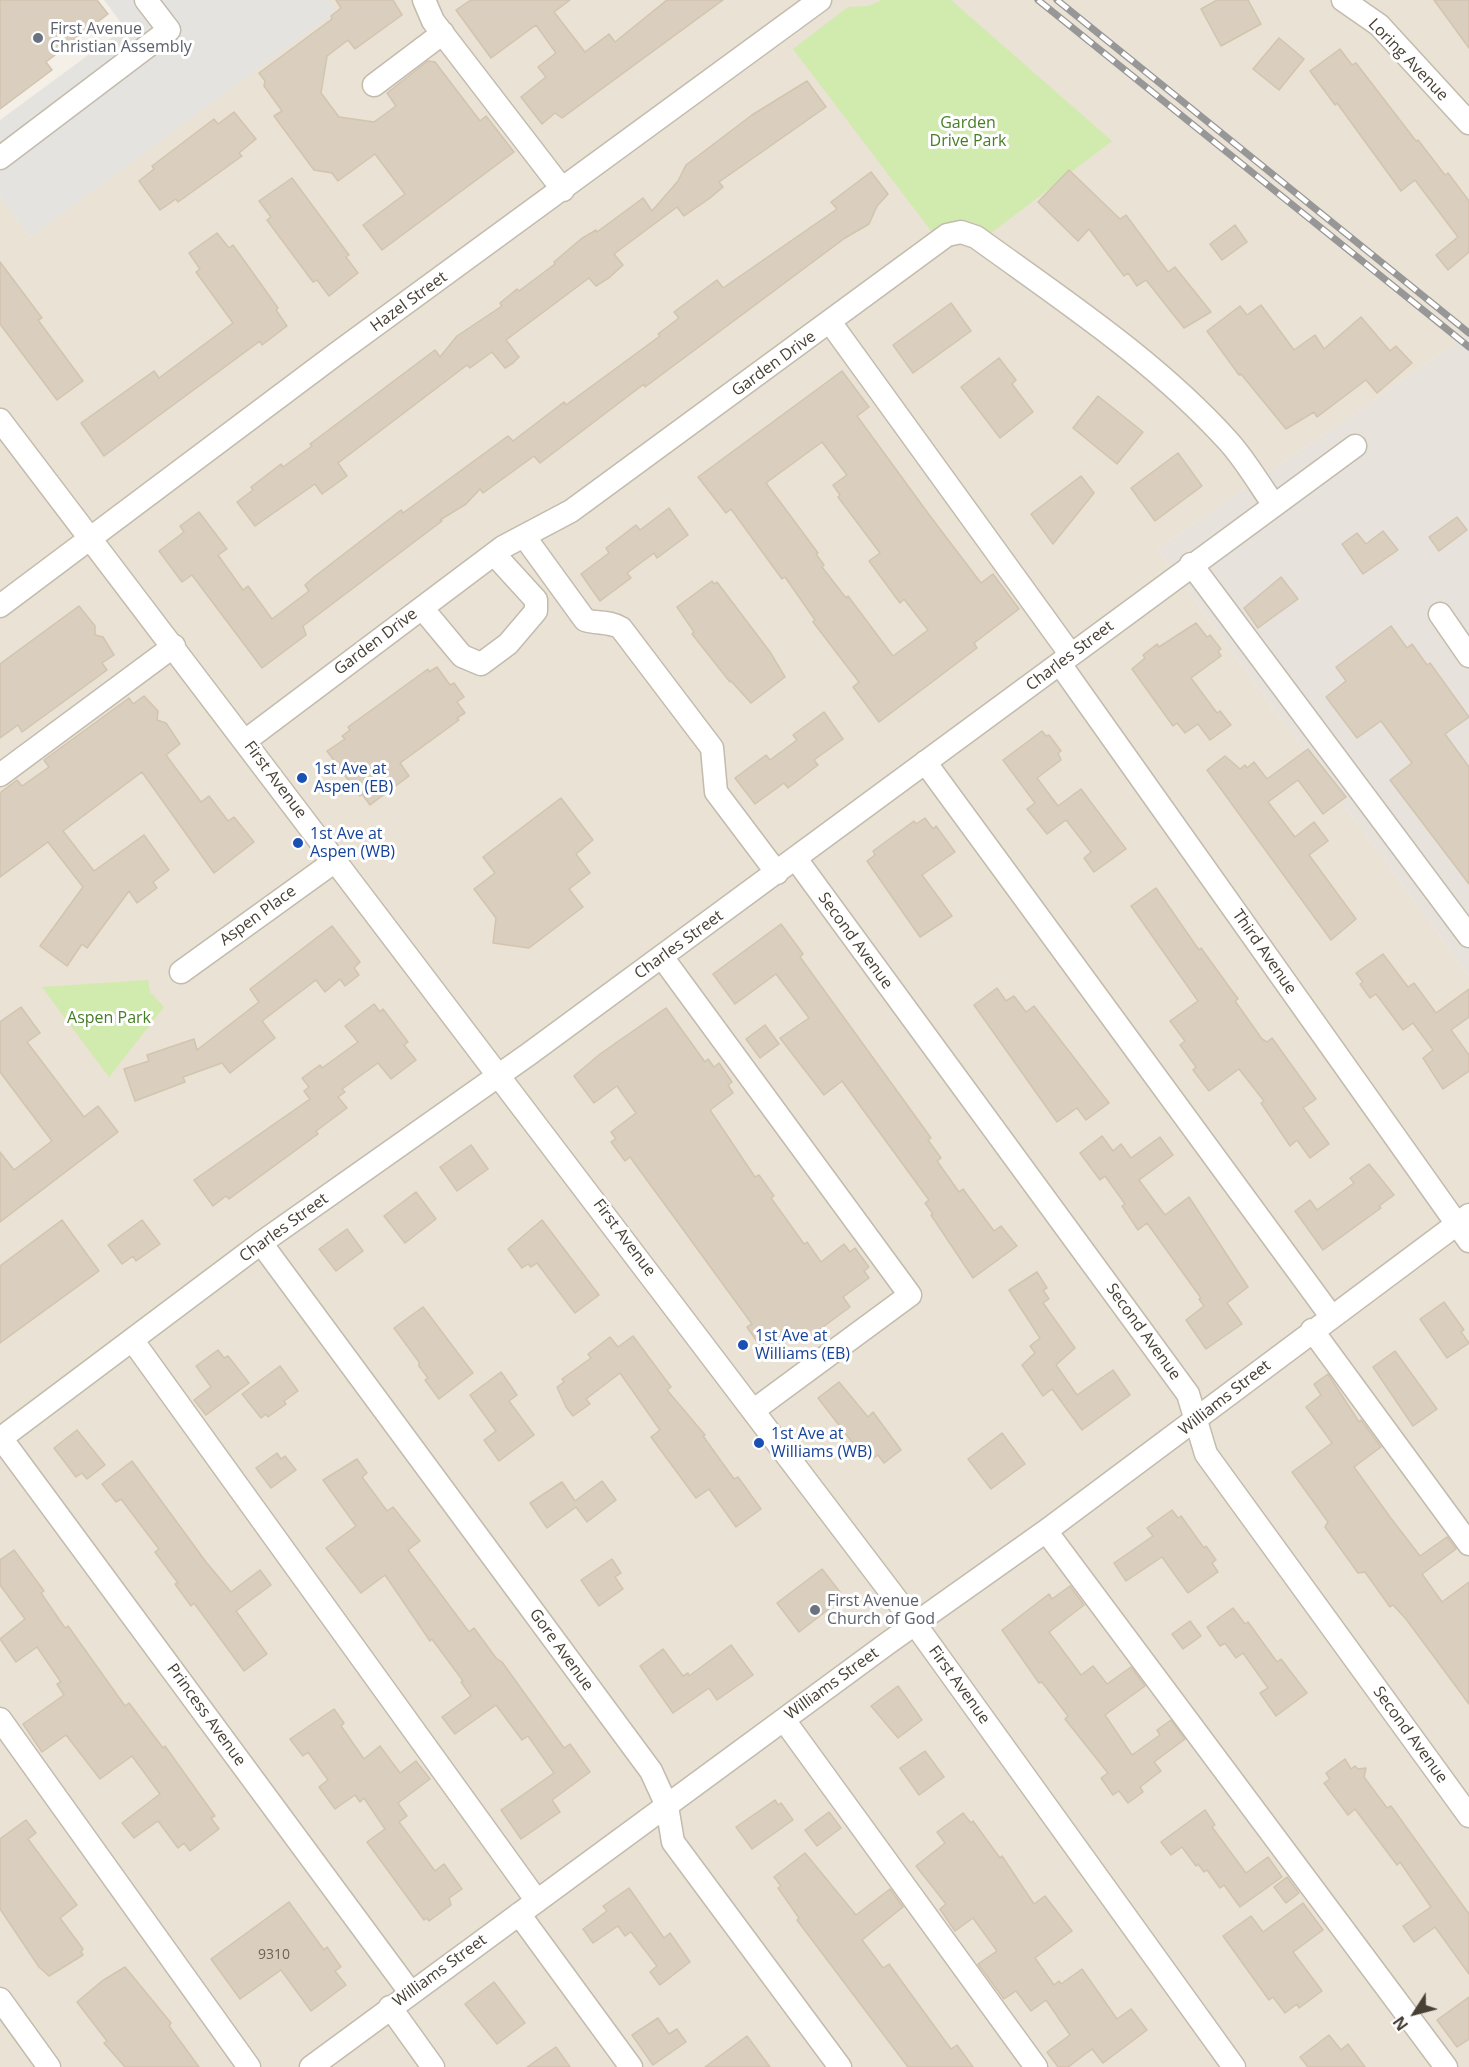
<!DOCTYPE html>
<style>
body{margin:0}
#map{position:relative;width:1469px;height:2067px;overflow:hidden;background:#f4f0e7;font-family:"Open Sans",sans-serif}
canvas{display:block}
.north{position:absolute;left:1385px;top:1983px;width:60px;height:60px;-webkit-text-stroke:4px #fff;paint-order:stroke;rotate:234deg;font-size:16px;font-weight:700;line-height:24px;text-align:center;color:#484035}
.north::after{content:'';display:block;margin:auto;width:21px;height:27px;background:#484035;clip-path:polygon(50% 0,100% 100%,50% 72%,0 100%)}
</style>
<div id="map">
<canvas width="1469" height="2067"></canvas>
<div class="north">N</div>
</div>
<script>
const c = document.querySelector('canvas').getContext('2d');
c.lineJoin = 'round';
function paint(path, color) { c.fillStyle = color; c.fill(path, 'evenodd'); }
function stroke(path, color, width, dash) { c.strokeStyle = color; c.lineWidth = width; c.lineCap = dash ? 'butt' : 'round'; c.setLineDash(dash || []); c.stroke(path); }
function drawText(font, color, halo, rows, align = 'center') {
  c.font = font + ' "Open Sans",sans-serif'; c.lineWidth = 6; c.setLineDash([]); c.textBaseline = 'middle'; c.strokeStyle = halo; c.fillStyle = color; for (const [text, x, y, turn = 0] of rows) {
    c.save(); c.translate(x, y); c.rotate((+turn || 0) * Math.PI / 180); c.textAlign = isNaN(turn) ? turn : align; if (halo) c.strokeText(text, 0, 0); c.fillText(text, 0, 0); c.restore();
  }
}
const residential = new Path2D(`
 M327,0H1469V334L1157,549L1469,976V2067H0V196L30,237L335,11Z`);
const industrial = new Path2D(`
 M1469,334V976L1157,549Z`);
const green = new Path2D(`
 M882,0H951L1112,141L991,233C967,215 957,218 932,232L793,49L848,7L868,6Z
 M148,980L150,992L164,1007L109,1077L42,987Z`);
const parking = new Path2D(`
 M104,0H327L336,11L30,237L0,196V120L125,28Z`);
const building = new Path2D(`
 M0,0H97L108,14L46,62L52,70L0,109Z
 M336,0H393L402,15L355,49L348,40L327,56L321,93L339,117L374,122L396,106L387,93L428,61L435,62L480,121L486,116L514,152L382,250L363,225L405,194L375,154L338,181L332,173L314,170L274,116L282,111L264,86L265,81L259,73L332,19L331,16L341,8Z
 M471,0H570L554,12L585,52L609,34L615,42L667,0H723L562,118L555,113L542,124L521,97L546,77L538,67L556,53L536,25L491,58L456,10Z
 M1217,0H1248L1261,24L1221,46L1201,9Z
 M1434,0H1469V48Z
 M1279,38L1304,59L1279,90L1253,69Z
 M1340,49L1352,65L1356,63L1416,141L1418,140L1445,175L1448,173L1469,201V252L1448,270L1436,255L1458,237L1415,180L1401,191L1337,103L1335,105L1310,71Z
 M807,81L826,107L719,182L723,187L710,198L684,216L677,207L614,254L623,265L610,277L596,286L589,278L506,340L519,357L513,363L505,368L492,352L470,368L467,365L338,463L347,476L322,494L315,484L255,526L237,502L253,490L251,487L281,464L283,467L312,446L310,444L435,350L440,357L457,336L502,306L500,303L517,289L519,291L555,264L554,262L581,239L596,230L597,232L643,198L652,211L678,181L686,165L752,115Z
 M234,112L256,139L239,153L242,156L178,202L176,199L160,210L139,181L154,169L152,166L214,119L218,124Z
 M1069,170L1120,219L1126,215L1168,272L1175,267L1211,312L1184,328L1146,280L1137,286L1128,273L1124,276L1089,229L1078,241L1038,202Z
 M871,172L888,194L877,206L869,224L845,238L645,387L644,384L540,463L534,456L483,493L480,489L466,504L440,520L442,521L303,626L306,635L262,668L192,575L182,582L159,551L184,532L180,526L199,512L227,549L218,555L243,590L248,586L272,619L309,591L305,585L314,577L401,510L403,513L508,436L513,441L564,402L566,405L660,336L658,334L679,318L674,312L717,280L723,288L837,209L831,202Z
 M292,178L349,255L346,257L358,273L329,296L317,280L313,282L267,220L271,217L259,201Z
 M1235,225L1247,242L1222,260L1210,244Z
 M217,233L229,248L233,245L278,308L276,310L287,326L262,345L260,341L104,456L81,423L154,371L159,378L233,323L196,272L200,269L189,253Z
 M0,262L42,318L38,320L83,381L57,400L0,324Z
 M951,303L971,331L913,373L893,345Z
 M1261,305L1294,350L1315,335L1324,349L1361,317L1390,351L1396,346L1412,363L1377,393L1366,380L1317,417L1314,412L1286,429L1241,374L1239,375L1207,331L1240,306L1247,315Z
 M999,358L1016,380L1012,384L1033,412L1000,438L961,387Z
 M842,371L869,407L857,416L930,516L981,583L993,574L1019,609L974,643L977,648L879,722L853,687L859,682L813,622L815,620L785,577L782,579L731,509L726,513L698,477ZM822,442L847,475L833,485L840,495L838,497L880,553L869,561L900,603L904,599L928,630L893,656L848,596L846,598L822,567L824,565L816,554L818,553L766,483Z
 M1098,396L1143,432L1117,464L1073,428Z
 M1178,453L1202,486L1155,521L1131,488Z
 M1081,476L1094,493L1053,544L1031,514Z
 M669,508L688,535L657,558L654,553L627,573L631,578L600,601L581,574L609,553L606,548L636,525L640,530Z
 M1457,517L1467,530L1439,551L1429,537Z
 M1383,531L1398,550L1363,574L1342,544L1357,533L1366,544Z
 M1281,577L1298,599L1258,628L1244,608Z
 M712,581L714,584L717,582L770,652L785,677L751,703L731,681L730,682L692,634L694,632L677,607Z
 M79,606L95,626V635L103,637L114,655L102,663L107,670L22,732L18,725L0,738V664Z
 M1196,623L1207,637L1210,635L1221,649L1218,651L1221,656L1191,678L1217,713L1220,711L1231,725L1210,740L1198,724L1185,733L1177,723L1173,726L1132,669L1145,658L1143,655L1157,644L1159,647Z
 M1391,626L1407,648L1412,644L1427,665L1430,663L1469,717L1445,734L1469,767V884L1390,780L1412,763L1381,721L1357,738L1326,697L1346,681L1336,667Z
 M437,667L450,685L454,683L464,697L457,702L465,713L457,718L459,720L400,763L409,776L370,805L362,794L360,796L327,751L345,739L342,736L350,730L348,727L428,669L429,672Z
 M144,696L158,711L157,720L166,723L180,744L166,755L201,802L209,796L228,821L234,817L254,842L214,873L142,772L63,831L94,871L144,835L169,870L153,882L157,888L137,903L129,891L87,948L82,944L67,966L40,946L83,887L48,842L0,877V793L17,780L22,786L49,767L44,760L129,698L133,704Z
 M824,712L843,739L814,760L818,765L788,788L784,783L755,804L735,778L766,755L770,760L797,740L793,735Z
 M1042,731L1046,736L1049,735L1061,751L1058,753L1061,760L1037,778L1058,806L1081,789L1126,849L1094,872L1084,858L1091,852L1066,820L1047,834L1027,809L1035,803L1003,760Z
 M1308,749L1346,797L1323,814L1298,780L1268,802L1295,837L1314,822L1328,841L1309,855L1356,919L1331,940L1207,770L1225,756L1240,769L1245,765L1247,768L1254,762L1267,779Z
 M561,798L593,840L576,854L590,873L569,889L583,907L529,948L493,943L496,918L474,889L495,873L483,857Z
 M925,818L933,829L936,826L955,852L922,875L952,916L920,937L867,861L875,855L873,851L914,821L916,824Z
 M1156,888L1199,950L1201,948L1238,999L1235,1001L1262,1039L1267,1042L1272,1038L1316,1099L1303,1108L1329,1144L1310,1158L1297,1140L1290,1146L1261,1103L1264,1101L1239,1069L1209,1091L1193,1070L1196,1067L1180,1045L1185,1041L1170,1021L1198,1001L1131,906Z
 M781,924L803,954L800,957L931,1138L928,1140L941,1158L937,1161L959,1192L963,1189L994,1231L1001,1226L1017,1246L973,1278L931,1215L933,1214L925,1203L929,1200L842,1081L824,1095L780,1038L809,1018L776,974L735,1004L713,974Z
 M332,926L360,962L354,968L359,975L345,986L340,979L325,992L316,980L262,1021L275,1038L230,1073L222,1063L183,1077L185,1082L135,1101L124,1069L149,1061L147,1055L194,1039L197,1050L259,1002L250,989Z
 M1383,954L1408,987L1414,983L1436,1013L1469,989V1017L1451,1030L1469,1055V1071L1443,1089L1423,1058L1433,1050L1413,1023L1403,1030L1376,994L1370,998L1360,984L1363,982L1356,973Z
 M997,988L1006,1001L1014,996L1026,1012L1034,1006L1109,1103L1086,1120L1077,1108L1057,1122L974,1005Z
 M374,1004L380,1012L383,1009L408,1042L404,1045L416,1060L391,1079L378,1063L342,1089L345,1092L338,1097L347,1108L316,1131L318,1134L229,1199L226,1196L213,1206L194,1180L310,1099L304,1091L309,1087L302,1078L320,1065L322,1068L358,1042L345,1026Z
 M21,1007L40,1033L27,1042L84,1117L98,1106L118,1132L0,1222V1152L14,1170L52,1141L0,1072V1022Z
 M666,1008L705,1062L708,1059L714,1067L719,1063L732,1082L728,1085L733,1093L710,1110L755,1177L759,1175L774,1196L771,1198L804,1244L807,1242L821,1262L844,1244L850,1252L855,1248L869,1267L864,1271L869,1278L843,1297L850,1307L804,1341L796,1331L771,1349L765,1342L760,1346L747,1327L752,1324L674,1217L630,1157L625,1161L611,1142L616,1139L611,1132L636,1113L617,1086L594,1103L574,1076L600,1054Z
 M765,1025L779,1044L760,1058L746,1039Z
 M1102,1136L1113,1151L1121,1144L1131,1158L1160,1137L1173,1155L1139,1180L1165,1215L1189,1197L1248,1287L1227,1303L1242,1324L1206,1349L1186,1320L1204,1306L1199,1299L1201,1298L1147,1223L1138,1230L1122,1206L1125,1204L1105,1176L1100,1180L1080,1153Z
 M471,1145L488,1169L457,1191L440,1167Z
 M1369,1164L1394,1195L1379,1206L1381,1208L1323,1250L1295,1211L1310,1200L1317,1210L1354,1183L1350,1178Z
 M416,1192L436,1219L405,1243L384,1216Z
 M62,1220L99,1271L0,1343V1266Z
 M142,1220L160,1244L136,1261L133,1256L122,1264L108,1245Z
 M542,1220L599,1295L575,1313L537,1263L531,1267L528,1264L522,1268L508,1249Z
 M347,1229L363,1251L336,1271L319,1249Z
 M1037,1272L1047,1288L1043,1290L1049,1299L1043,1303L1075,1348L1056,1365L1077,1395L1113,1370L1130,1395L1082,1430L1052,1389L1043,1396L1022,1365L1035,1353L1030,1346L1040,1338L1009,1290Z
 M1444,1302L1464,1330L1461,1332L1469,1343L1447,1358L1420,1319Z
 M423,1307L473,1373L439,1399L425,1380L428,1378L419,1366V1362L394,1328Z
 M633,1336L671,1387L667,1390L705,1435L703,1436L734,1479L738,1477L761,1509L736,1527L709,1489L696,1498L651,1437L660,1430L620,1373L586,1399L590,1404L573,1416L566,1407L557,1387L564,1382L562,1379L591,1358L588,1354L610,1337L618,1347Z
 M218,1350L224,1358L228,1356L249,1383L206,1415L194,1400L211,1387L196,1366Z
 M1395,1351L1437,1409L1413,1426L1373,1367Z
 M280,1366L298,1391L284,1401L286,1404L268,1417L266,1414L261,1418L242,1394Z
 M501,1372L517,1395L509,1401L534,1435L499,1461L484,1440L496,1431L470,1395Z
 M1328,1374L1359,1422L1361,1420L1381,1447L1354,1467L1390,1517L1420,1556L1447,1537L1456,1549L1422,1574L1442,1602L1469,1582V1704L1406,1619L1393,1605L1390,1607L1365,1572L1358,1573L1325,1527L1328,1522L1292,1472L1332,1443L1306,1407L1321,1395L1314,1384Z
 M839,1382L868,1417L873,1412L901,1450L884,1463L878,1455L871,1460L866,1453L862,1455L818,1398Z
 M77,1430L105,1465L87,1479L82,1473L76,1477L54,1448Z
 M1002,1433L1025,1464L991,1489L968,1459Z
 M277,1453L281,1459L285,1456L296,1470L271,1488L256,1468Z
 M357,1459L367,1473L362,1477L387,1511L393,1507L420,1541L408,1550L469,1632L474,1628L496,1658L502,1662L564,1748L570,1744L590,1772L552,1800L560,1812L521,1839L501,1810L554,1773L528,1736L522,1740L496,1705L455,1734L442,1717L471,1696L461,1682L463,1681L432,1639L430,1641L385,1575L361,1593L326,1548L356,1526L323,1480Z
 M132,1461L206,1562L231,1592L260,1570L271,1585L236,1611L267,1654L244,1671L194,1603L191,1606L175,1584L178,1583L155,1552L159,1549L121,1499L116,1502L102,1484Z
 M602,1481L616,1500L587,1522L576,1507L547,1528L530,1503L562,1482L575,1501Z
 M1172,1510L1178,1518L1181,1516L1204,1548L1206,1546L1216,1560L1212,1563L1218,1572L1188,1593L1162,1557L1126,1581L1114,1563L1153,1536L1147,1528Z
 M14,1550L44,1591L41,1593L65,1628L68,1626L125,1706L129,1703L163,1748L165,1746L215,1816L211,1818L219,1829L190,1851L184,1843L178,1848L158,1821L134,1838L122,1823L160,1794L132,1756L100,1779L66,1735L42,1752L23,1724L64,1695L57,1684L61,1682L37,1647L16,1662L0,1639L25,1619L0,1585V1560Z
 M612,1559L621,1573L615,1577L623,1589L599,1606L581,1580Z
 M822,1569L840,1592L838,1602L799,1632L777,1603Z
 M1070,1586L1084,1605L1049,1632L1081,1675L1093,1666L1107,1684L1131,1667L1145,1686L1105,1715L1132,1755L1160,1735L1157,1730L1171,1720L1185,1739L1154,1762L1161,1771L1140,1787L1143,1792L1128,1803L1119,1791L1113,1795L1101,1778L1108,1773L1065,1719L1068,1716L1042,1682L1039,1683L1002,1630L1049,1594L1052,1599Z
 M1233,1608L1245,1624L1248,1622L1277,1662L1281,1659L1307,1693L1276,1716L1260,1693L1268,1688L1243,1653L1236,1658L1225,1643L1220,1646L1207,1627Z
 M1190,1621L1201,1636L1183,1649L1172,1634Z
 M731,1645L753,1675L717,1700L709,1688L673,1713L640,1666L663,1649L683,1676L688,1673L689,1676Z
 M898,1686L922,1720L898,1738L871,1706Z
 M334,1709L344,1723L341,1726L364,1759L380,1746L400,1773L416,1761L430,1779L398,1803L407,1816L399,1822L435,1871L444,1864L462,1889L449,1898L451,1905L429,1921L427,1918L424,1920L367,1842L385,1829L364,1798L360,1802L355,1795L335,1809L319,1787L328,1780L308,1752L303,1756L290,1739Z
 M925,1751L944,1777L919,1795L900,1768Z
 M1345,1759L1351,1769L1355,1766L1358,1769L1366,1768L1364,1777L1387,1808L1391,1806L1469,1914V1974L1435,1927L1414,1942L1403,1926L1431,1907L1400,1862L1397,1865L1355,1809L1348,1815L1324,1783L1330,1779L1326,1773Z
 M775,1800L778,1805L781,1803L793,1820L752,1849L736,1827Z
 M1205,1810L1215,1825L1212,1827L1246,1873L1268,1857L1282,1877L1240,1907L1224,1885L1220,1888L1207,1870L1204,1872L1198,1864L1196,1866L1182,1847L1171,1855L1161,1842Z
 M829,1812L841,1828L817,1846L805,1830Z
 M963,1813L971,1823L973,1821L1000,1858L1002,1856L1034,1904L1045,1896L1072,1931L1035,1958L1054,1985L1059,1981L1061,1984L1082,1969L1117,2019L1131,2009L1147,2030L1103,2063L1092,2049L1068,2067H1058L1047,2052L1070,2035L1046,2000L1031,2011L1016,1991L1004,1999L978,1964L997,1951L973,1918L955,1931L940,1909L946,1904L916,1866L945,1843L937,1832Z
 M26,1820L36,1833L28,1839L77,1905L60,1918L83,1949L81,1952L83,1955L49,1976L39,1967L0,1909V1839Z
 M805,1853L856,1915L890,1889L903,1907L862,1940L883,1968L889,1964L951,2049L957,2045L973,2067H908L797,1920L799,1918L778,1888L781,1886L774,1877Z
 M1287,1877L1299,1893L1286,1903L1274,1887Z
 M629,1888L664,1938L670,1933L690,1962L660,1985L650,1972L657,1966L631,1932L625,1936L618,1926L593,1943L583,1929L607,1911L603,1906Z
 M289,1902L324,1950L327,1947L341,1967L335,1971L346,1985L311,2011L281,1970L240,1999L211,1959Z
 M1303,1903L1323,1930L1293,1952L1322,1991L1299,2008L1297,2004L1285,2013L1273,1997L1269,2000L1223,1936L1251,1916L1263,1932Z
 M125,1967L171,2023L169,2026L199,2067H125L104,2043L107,2041L77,2002L102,1981Z
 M494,1982L525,2023L497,2044L465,2004Z
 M1469,1997V2039L1457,2047L1437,2020Z
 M658,2018L669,2034L677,2029L686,2042L653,2065L632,2035Z
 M1329,2035L1341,2050L1348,2044L1365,2067H1308L1300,2057Z
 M747,2036L770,2067H705Z
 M556,2047L570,2067H527Z`);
const minor = new Path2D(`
 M424,0L433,21L563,190
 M1343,0L1379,25L1469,123
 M374,85L443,33
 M0,158L169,30L146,0
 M830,322L1071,655
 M0,420L915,1624L1234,2067
 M524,536L585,620C597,624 610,621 621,628L712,748L716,792L777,873
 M1191,564L1469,936
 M0,606L336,354L820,0
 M422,608L462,656L481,664L508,644L536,611V600L494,554
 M1440,614L1469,656
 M1060,664L1469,1241
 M245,741L503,547L571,511L947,235L961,232L976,237C1063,300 1156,361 1229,442C1246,461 1259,484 1274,505
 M925,762L1331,1316
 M0,775L174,646
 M796,859L1188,1394L1206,1454L1469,1816
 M662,957L910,1295L754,1410
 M181,972L335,861
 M261,1243L651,1771L667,1806L673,1842L840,2067
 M1312,1330L1469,1544
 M133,1341L537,1901
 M1,1438L410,1992
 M0,1439L261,1243L529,1054L1355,446
 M1046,1531L1446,2067
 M0,1719L249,2067
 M784,1720L1036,2067
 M519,1914L631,2067
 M0,1999L49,2067
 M390,2007L433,2067
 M311,2067L888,1643L1046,1531L1469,1215`);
const rail = new Path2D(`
 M1038,0L1469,347
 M1057,0L1469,333`);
const markers = [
 [38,38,6,"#6b7280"],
 [302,778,6,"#1a4fb4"],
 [298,843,6,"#1a4fb4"],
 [743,1345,6,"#1a4fb4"],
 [759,1443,6,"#1a4fb4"],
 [815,1610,6,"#6b7280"]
];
const numberNames = [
 ["9310",274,1955]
];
const worshipNames = [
 ["First Avenue",50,29],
 ["Christian Assembly",50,47],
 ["First Avenue",827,1601],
 ["Church of God",827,1619]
];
const streetNames = [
 ["Loring Avenue",1408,60,46],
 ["Hazel Street",409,302,-36],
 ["Garden Drive",774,364,-36],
 ["Garden Drive",376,642,-37],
 ["Charles Street",1070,656,-37],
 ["First Avenue",275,780,53],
 ["Aspen Place",258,916,-36],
 ["Second Avenue",855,941,54],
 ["Charles Street",679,945,-36],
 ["Third Avenue",1264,952,55],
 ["Charles Street",284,1228,-36],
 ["First Avenue",624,1238,53],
 ["Second Avenue",1143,1332,54],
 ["Williams Street",1225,1398,-38],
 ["Gore Avenue",561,1650,54],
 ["Williams Street",832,1684,-36],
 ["First Avenue",959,1685,54],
 ["Princess Avenue",206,1715,54],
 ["Second Avenue",1410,1735,54],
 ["Williams Street",440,1971,-36]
];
const parkNames = [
 ["Garden",968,123],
 ["Drive Park",968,141],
 ["Aspen Park",109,1018]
];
const transitNames = [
 ["1st Ave at",314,769],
 ["Aspen (EB)",314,787],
 ["1st Ave at",310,834],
 ["Aspen (WB)",310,852],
 ["1st Ave at",755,1336],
 ["Williams (EB)",755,1354],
 ["1st Ave at",771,1434],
 ["Williams (WB)",771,1452]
];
paint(residential, '#e9e2d5');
paint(industrial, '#e7e2dc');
paint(green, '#d0ebad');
paint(parking, '#e5e3df');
paint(building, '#dacfbe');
stroke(building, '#d2c4ae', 1.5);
stroke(minor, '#c3bbac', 25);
stroke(minor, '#fff', 22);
stroke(rail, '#979797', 7);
stroke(rail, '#fff', 4.5, [14]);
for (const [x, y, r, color] of markers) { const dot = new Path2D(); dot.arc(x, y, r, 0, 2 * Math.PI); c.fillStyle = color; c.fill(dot); stroke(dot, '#fff', 2); }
drawText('14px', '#6c6457', null, numberNames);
drawText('16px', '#5b616d', '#fff', worshipNames, 'left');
drawText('16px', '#484035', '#fff', streetNames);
drawText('16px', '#477e25', '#fff', parkNames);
drawText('16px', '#164399', '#fff', transitNames, 'left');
</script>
